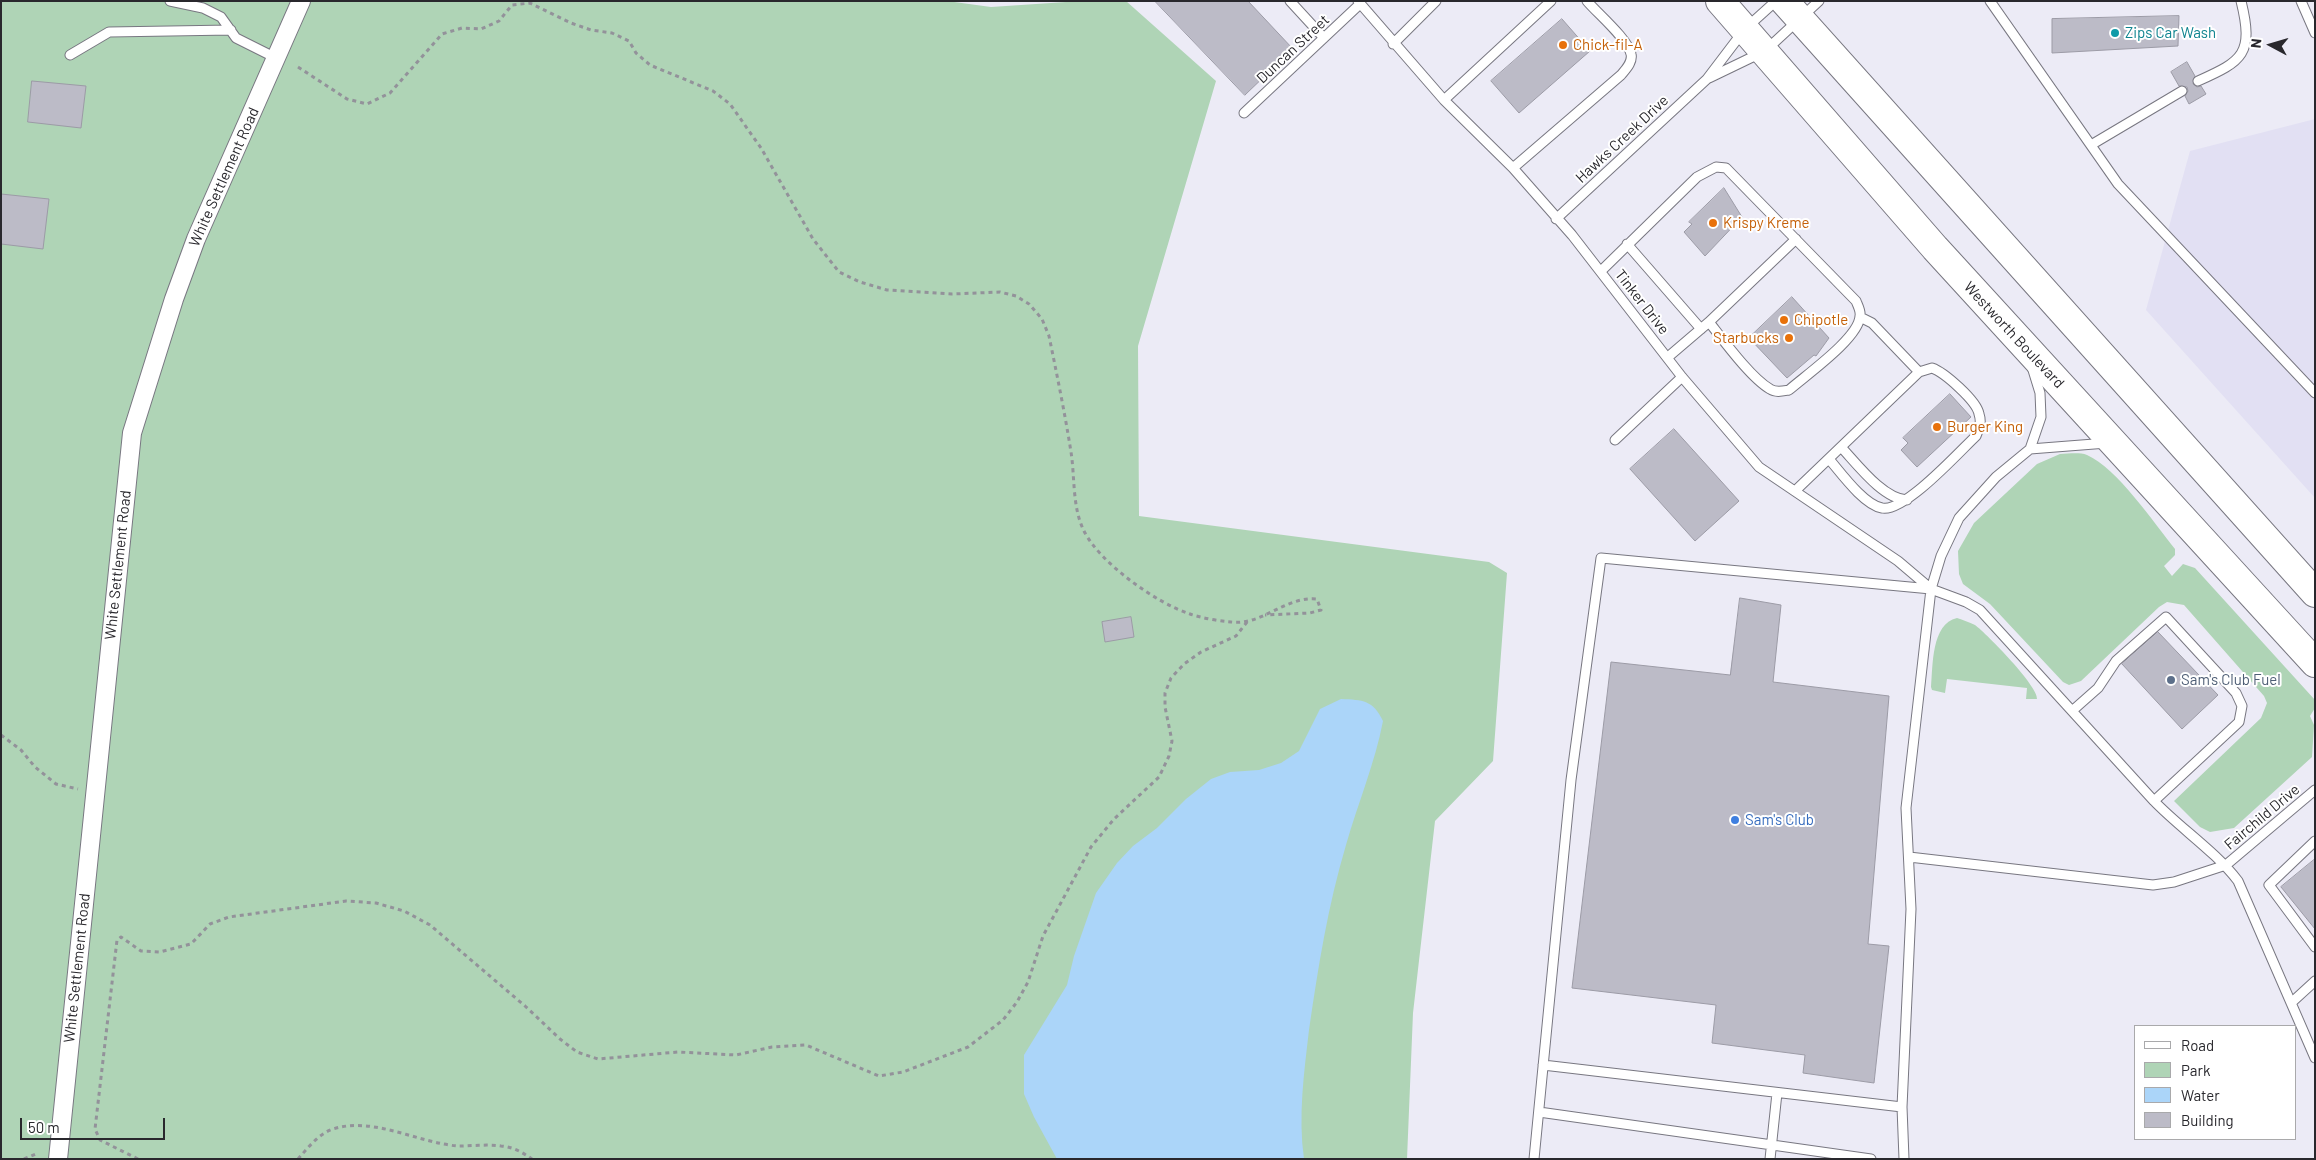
<!DOCTYPE html>
<style>
body{margin:0}
#map{position:relative;width:2316px;height:1160px;overflow:hidden;background:#ecebf6;font-family:Barlow,sans-serif}
canvas{display:block}
.frame{position:absolute;inset:0;border:2px solid #29282d;pointer-events:none}
.legend{position:absolute;left:2134px;top:1025px;width:162px;height:115px;box-sizing:border-box;background:#fff;border:1px solid #a9a9ab;margin:0;padding:6px 9px;list-style:none;font-size:15px;color:#29282d}
.legend li{display:flex;align-items:center;gap:10px;height:25px}
.legend b{width:25px;border:1px solid #a9a9ab}
.north{position:absolute;left:2246px;top:20px;width:50px;height:50px;-webkit-text-stroke:4px #fff;paint-order:stroke;rotate:276deg;font-size:14px;font-weight:700;line-height:20px;text-align:center;color:#29282d}
.north::after{content:'';display:block;margin:auto;width:18px;height:22px;background:#29282d;clip-path:polygon(50% 0,100% 100%,50% 72%,0 100%)}
.scale{position:absolute;left:20px;top:1118px;width:145px;height:22px;box-sizing:border-box;border:2px solid #29282d;border-top:0;padding-left:6px;font-size:15px;line-height:18px;white-space:nowrap;color:#29282d;-webkit-text-stroke:4px #fff;paint-order:stroke}
</style>
<div id="map">
<canvas width="2316" height="1160"></canvas>
<div class="frame"></div>
<ul class="legend">
<li><b style="height:6px;background:#fff"></b>Road</li>
<li><b style="height:14px;background:#afd4b6"></b>Park</li>
<li><b style="height:14px;background:#abd5f9"></b>Water</li>
<li><b style="height:14px;background:#bcbbc7"></b>Building</li>
</ul>
<div class="north">N</div>
<div class="scale">50 m</div>
</div>
<script>
const c = document.querySelector('canvas').getContext('2d');
c.lineJoin = 'round';
function paint(path, color) { c.fillStyle = color; c.fill(path, 'evenodd'); }
function stroke(path, color, width, dash) { c.strokeStyle = color; c.lineWidth = width; c.lineCap = dash ? 'butt' : 'round'; c.setLineDash(dash || []); c.stroke(path); }
function drawText(font, color, halo, rows, align = 'center') {
  c.font = font + ' Barlow,sans-serif'; c.lineWidth = 4; c.setLineDash([]); c.textBaseline = 'middle'; c.strokeStyle = halo; c.fillStyle = color; for (const [text, x, y, turn = 0] of rows) {
    c.save(); c.translate(x, y); c.rotate((+turn || 0) * Math.PI / 180); c.textAlign = isNaN(turn) ? turn : align; if (halo) c.strokeText(text, 0, 0); c.fillText(text, 0, 0); c.restore();
  }
}
const built = new Path2D(`
 M2315,119V498L2146,310L2190,151Z`);
const green = new Path2D(`
 M1,1H947L991,7L1081,1H1126L1216,81L1138,346L1139,516L1489,562L1507,573L1493,761L1435,821L1413,1013L1407,1159H1Z
 M2060,454C2068,454 2079,452 2087,455C2117,468 2154,523 2175,549V555L2164,566L2172,576L2183,564L2195,568L2315,700V708L2310,716L2314,725L2312,757L2234,828L2210,832L2200,827L2174,801L2261,718L2267,703L2264,696L2184,605L2167,602L2159,607L2081,681L2069,685L2063,682L1990,604L1963,584L1959,574L1958,551L1974,523L2037,464Z
 M1957,618C1963,620 1969,622 1975,625C1987,634 2039,687 2037,699H2026L2027,688L1947,679L1945,693L1932,690L1931,687C1933,666 1931,624 1957,618Z`);
const water = new Path2D(`
 M1341,699C1363,700 1373,700 1383,721C1375,763 1358,803 1346,845C1328,905 1318,968 1309,1030C1304,1073 1298,1116 1304,1159H1057L1034,1117L1024,1094V1055L1067,985L1074,956L1096,893L1117,863L1133,846L1157,828L1186,799L1211,779L1230,772L1259,770L1281,763L1299,751L1320,709Z`);
const building = new Path2D(`
 M1155,1H1248L1293,49L1245,95Z
 M2179,16L2178,46L2052,53V19Z
 M1562,19L1590,51L1519,113L1491,81Z
 M2187,62L2195,76L2193,84L2197,87L2201,86L2206,94L2189,104L2185,96L2188,91L2187,87L2179,86L2171,72Z
 M32,81L86,86L81,128L28,122Z
 M1724,188L1742,217L1705,256L1684,232L1692,224L1689,222Z
 M1,194L49,199L43,249L1,244Z
 M1792,297L1829,338L1816,356L1814,355L1787,378L1749,338Z
 M1950,394L1971,417L1917,467L1901,450L1908,443L1903,438Z
 M1674,429L1739,501L1695,541L1630,469Z
 M1740,598L1781,605L1773,682L1889,696L1868,944L1889,946L1874,1083L1803,1073L1805,1055L1712,1043L1716,1005L1572,988L1611,662L1730,675Z
 M1131,617L1134,637L1105,642L1102,622Z
 M2158,632L2218,695L2182,729L2122,664Z
 M2315,859V929L2281,887Z`);
const path = new Path2D(`
 M298,67L347,99L367,104L390,93L442,34L462,28L481,29L499,21L512,5L530,3L571,23L591,30L612,33L629,41L636,53L650,65L713,91L730,104L761,148L813,239L839,272L860,282L887,290L952,294L1000,292L1016,296L1029,304L1042,319L1049,336C1057,375 1065,414 1071,452C1075,477 1072,507 1084,531C1100,563 1156,603 1190,614C1202,618 1218,621 1231,622C1262,626 1285,596 1317,599L1321,610L1310,613L1265,615
 M1,735L21,750L35,767L56,784L78,789
 M24,1159L38,1153
 M138,1159L100,1140L95,1129L117,940L121,937L141,951L160,952L191,944L210,924L229,917L346,901L376,903L404,911L430,925L525,1006L560,1039L577,1052L598,1059L678,1052L736,1055L772,1047L806,1045L879,1076L903,1072L968,1047L1003,1020L1017,1002L1028,982L1043,936L1091,847L1114,819L1159,777L1169,756L1172,741L1165,707V693L1171,678L1184,664L1201,652L1236,636L1247,622
 M298,1159C308,1148 318,1134 333,1129C373,1116 418,1143 458,1146C472,1146 487,1144 501,1146C513,1147 522,1152 532,1159`);
const lane = new Path2D(`
 M170,1L203,8L221,17L236,38L276,58
 M1290,1L1324,38
 M1358,1L1444,100L1513,168L1572,235L1682,377L1759,467L1898,561L1931,589
 M1990,1L2118,184L2315,393
 M2301,1L2315,33
 M1393,44L1436,1
 M70,55L109,32L231,30
 M1709,78L1765,51L1819,1
 M2198,81C2243,61 2254,54 2241,1
 M1444,100L1551,1
 M1244,113L1360,4
 M2091,145L2182,91
 M1513,168L1621,75C1626,69 1633,62 1631,54C1628,39 1597,13 1587,1
 M1556,219L1707,79L1745,29L1776,1
 M1627,244L1701,329
 M1601,271L1697,177L1716,167L1726,168L1856,301C1858,306 1861,311 1860,316C1859,338 1806,375 1789,390C1783,391 1776,393 1770,389C1751,378 1724,341 1709,322L1668,357
 M1860,317L1872,323L1919,372
 M1709,322L1796,239
 M1615,440L1682,377
 M1841,447C1857,464 1883,499 1907,500
 M2030,449L2107,443
 M1795,491L1919,372L1932,368C1944,372 1977,401 1979,414C1982,423 1979,428 1976,436C1959,452 1904,513 1882,508C1864,505 1841,473 1829,459
 M2072,711L2098,688L2116,661L2166,617L2236,693L2242,706L2239,722L2154,801
 M2315,841L2269,885L2315,947
 M1909,857L2153,885L2174,882L2226,865L2315,790
 M2291,1003L2315,981
 M1543,1065L1902,1107
 M1539,1112L1871,1159
 M1534,1159L1571,780L1601,558L1931,589L1966,602L1980,610L2154,801C2181,829 2215,851 2238,881L2315,1058
 M1770,1159L1777,1093
 M1904,1159L1902,1107L1911,909L1906,808L1931,589L1941,556L1959,518L1996,477L2030,449L2041,417L2040,393L2032,367`);
const street = new Path2D(`
 M58,1159L132,433L174,299L196,239L301,1`);
const primary = new Path2D(`
 M1720,1L1935,248L2315,663
 M1784,1L2315,593`);
const markers = [
 [2115,33,5,"#0f9aa8"],
 [1563,45,5,"#e8710a"],
 [1713,223,5,"#e8710a"],
 [1784,320,5,"#e8710a"],
 [1789,338,5,"#e8710a"],
 [1937,427,5,"#e8710a"],
 [2171,680,5,"#5c6f8a"],
 [1735,820,5,"#3f7fe0"]
];
const cultureNames = [
 ["Zips Car Wash",2125,33]
];
const foodNames = [
 ["Chick-fil-A",1573,45],
 ["Krispy Kreme",1723,223],
 ["Chipotle",1794,320],
 ["Starbucks",1779,338,"right"],
 ["Burger King",1947,427]
];
const streetNames = [
 ["Duncan Street",1293,49,-43],
 ["Hawks Creek Drive",1622,139,-43],
 ["White Settlement Road",224,177,-66],
 ["Tinker Drive",1642,302,52],
 ["Westworth Boulevard",2014,335,47],
 ["White Settlement Road",118,565,-84],
 ["Fairchild Drive",2262,817,-40],
 ["White Settlement Road",77,968,-84]
];
const serviceNames = [
 ["Sam's Club Fuel",2181,680]
];
const shopNames = [
 ["Sam's Club",1745,820]
];
paint(built, '#e2e0f3');
paint(green, '#afd4b6');
paint(water, '#abd5f9');
paint(building, '#bcbbc7');
stroke(building, '#9c9ba6', 1);
stroke(lane, '#787781', 11);
stroke(street, '#787781', 20);
stroke(primary, '#787781', 30);
stroke(path, '#93929a', 3, [4, 4]);
stroke(lane, '#fff', 9);
stroke(street, '#fff', 18);
stroke(primary, '#fff', 28);
for (const [x, y, r, color] of markers) { const dot = new Path2D(); dot.arc(x, y, r, 0, 2 * Math.PI); c.fillStyle = color; c.fill(dot); stroke(dot, '#fff', 2); }
drawText('15px', '#0d838f', '#fff', cultureNames, 'left');
drawText('15px', '#c56008', '#fff', foodNames, 'left');
drawText('15px', '#29282d', '#fff', streetNames);
drawText('15px', '#4e5e75', '#fff', serviceNames, 'left');
drawText('15px', '#366cbe', '#fff', shopNames, 'left');
</script>
